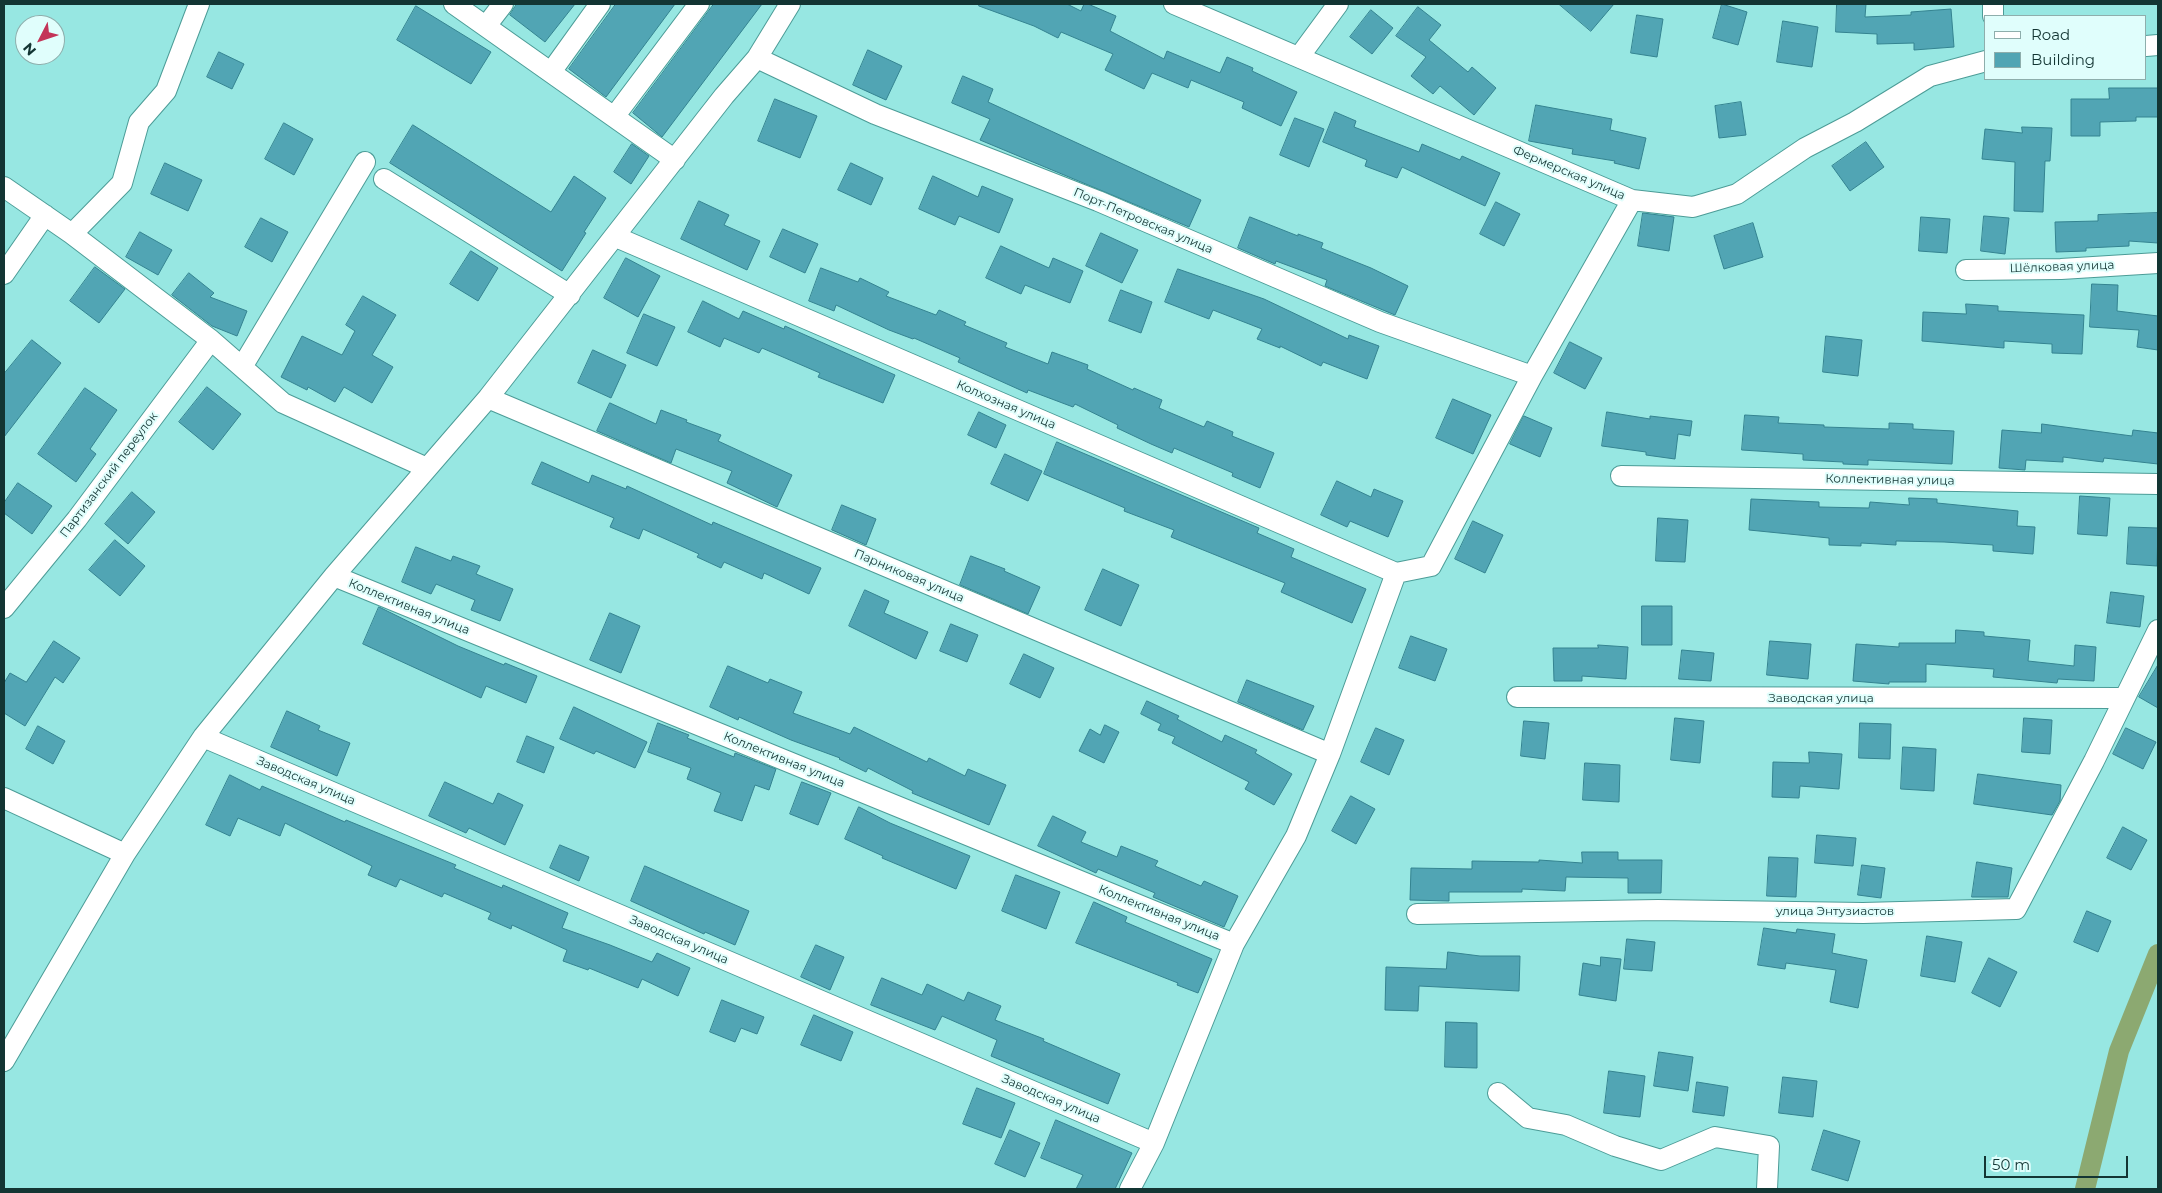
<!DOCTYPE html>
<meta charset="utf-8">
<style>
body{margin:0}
#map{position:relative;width:2162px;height:1193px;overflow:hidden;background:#97e7e2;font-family:Montserrat,sans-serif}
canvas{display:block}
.frame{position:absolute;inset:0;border:5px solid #133533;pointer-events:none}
.legend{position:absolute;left:1984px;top:15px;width:162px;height:65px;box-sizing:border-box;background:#e0fefc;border:1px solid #8eaeac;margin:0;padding:6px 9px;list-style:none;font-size:15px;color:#133533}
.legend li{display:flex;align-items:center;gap:10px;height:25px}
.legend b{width:25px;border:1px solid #8eaeac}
.north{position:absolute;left:15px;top:15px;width:50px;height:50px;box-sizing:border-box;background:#e0fefc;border:1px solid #8eaeac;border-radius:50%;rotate:229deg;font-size:14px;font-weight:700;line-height:20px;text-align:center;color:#133533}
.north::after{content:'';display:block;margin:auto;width:18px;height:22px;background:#c33458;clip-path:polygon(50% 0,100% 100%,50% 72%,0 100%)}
.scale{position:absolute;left:1984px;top:1156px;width:144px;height:22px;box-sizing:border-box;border:2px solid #133533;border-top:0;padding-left:6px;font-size:15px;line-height:18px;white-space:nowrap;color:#133533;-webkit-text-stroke:4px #e0fefc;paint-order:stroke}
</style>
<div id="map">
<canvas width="2162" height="1193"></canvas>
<div class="frame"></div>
<ul class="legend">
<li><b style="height:6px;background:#fff"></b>Road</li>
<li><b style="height:14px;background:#51a5b4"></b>Building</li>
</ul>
<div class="north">N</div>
<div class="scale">50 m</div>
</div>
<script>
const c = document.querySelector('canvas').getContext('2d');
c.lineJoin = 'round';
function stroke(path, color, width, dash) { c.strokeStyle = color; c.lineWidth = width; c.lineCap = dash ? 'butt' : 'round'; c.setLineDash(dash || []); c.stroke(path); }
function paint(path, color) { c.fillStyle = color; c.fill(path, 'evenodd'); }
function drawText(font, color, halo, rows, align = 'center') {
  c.font = font + ' Montserrat,sans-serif'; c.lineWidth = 4; c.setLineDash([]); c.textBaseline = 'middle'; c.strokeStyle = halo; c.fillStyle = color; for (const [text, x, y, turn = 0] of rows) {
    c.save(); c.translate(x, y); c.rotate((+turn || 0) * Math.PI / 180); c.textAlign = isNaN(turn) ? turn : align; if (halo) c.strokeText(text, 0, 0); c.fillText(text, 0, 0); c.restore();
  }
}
const canal = new Path2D(`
 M2085,1189L2119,1051L2158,954`);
const building = new Path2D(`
 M517,4H575L545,42L510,15Z
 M616,4H675L606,97L569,69Z
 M714,4H762L662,137L633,113Z
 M979,4H1067L1081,11L1084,4H1088L1116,16L1110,31L1164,59L1167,51L1220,73L1227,57L1253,68L1252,71L1297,92L1281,126L1242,108L1244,102L1191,80L1188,88L1152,73L1144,89L1105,70L1113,54L1061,32L1058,38L1034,26L979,6Z
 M1559,4H1614L1591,31Z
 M1722,4L1747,12L1738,45L1713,38Z
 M1837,4H1866L1865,17L1911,15V12L1951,9L1954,47L1914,50V43L1877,44V34L1836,32Z
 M416,6L491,52L471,84L397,40Z
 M1418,7L1441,25L1429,40L1468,72L1472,67L1496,88L1474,115L1440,86L1433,94L1411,76L1426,57L1396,36Z
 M1371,10L1393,28L1372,54L1350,37Z
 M1637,15L1663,19L1657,57L1631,53Z
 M1783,21L1818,27L1812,67L1777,62Z
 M868,50L902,66L886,100L853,85Z
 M219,52L244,64L232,89L207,77Z
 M963,76L993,89L988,102L1201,200L1189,227L980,140L990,119L952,103Z
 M2109,88H2158V117H2136V121L2100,122V136H2071V99H2109Z
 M775,99L817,116L800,158L758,141Z
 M1741,102L1746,135L1719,138L1715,106Z
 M1536,105L1612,119L1610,130L1646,138L1639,169L1614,163L1615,161L1572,154L1573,149L1529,141Z
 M1335,112L1356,121L1354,127L1419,152L1422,144L1460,160L1462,156L1500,173L1485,206L1402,167L1397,178L1365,166L1367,160L1323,142Z
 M1295,118L1324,129L1309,167L1280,155Z
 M284,123L313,139L294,175L265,159Z
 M413,125L551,212L574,176L606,198L584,232L586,233L562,271L390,163Z
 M2022,127L2052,128L2050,161H2045L2043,212L2014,211L2015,162L1982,159L1985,129L2022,133Z
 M1866,142L1884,167L1850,191L1832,166Z
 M632,144L649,156L631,184L614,172Z
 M165,163L202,180L188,211L151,194Z
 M851,163L883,178L871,205L838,190Z
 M933,176L978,197L982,186L1013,199L999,233L959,216L955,225L919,209Z
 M699,201L729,215L724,225L760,241L747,270L681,239Z
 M1496,202L1520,214L1504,246L1480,234Z
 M1643,213L1674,217L1669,251L1638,246Z
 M2158,213V243L2129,241V246L2086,248V251L2056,252L2055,222L2098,221V215Z
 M1984,216L2009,218L2005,254L1981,251Z
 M1250,217L1298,236V234L1323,243L1321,248L1371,268L1408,286L1395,315L1325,286L1327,280L1276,261L1275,264L1238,248Z
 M1921,217L1950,219L1947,253L1919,251Z
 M261,218L288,232L272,262L245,247Z
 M1753,223L1763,257L1724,269L1714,236Z
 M783,229L818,244L805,273L770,257Z
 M140,232L172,250L158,275L126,257Z
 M1101,233L1138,250L1122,283L1086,266Z
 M1001,246L1049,268L1053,258L1083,271L1070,303L1025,285L1021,294L986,278Z
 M471,251L498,268L478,301L450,284Z
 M626,258L660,276L638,317L604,298Z
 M95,267L125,289L99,323L70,301Z
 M821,268L858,282L860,278L889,292L886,296L936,315L939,310L966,322L964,325L1007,343L1005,347L1048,364L1052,352L1088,365L1087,369L1133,390L1134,388L1162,400L1159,408L1204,427L1207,421L1233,432L1232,436L1274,453L1260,488L1232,476L1233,473L1174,448L1172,453L1151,444L1117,428L1118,425L1075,404L1073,407L1028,390L1027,393L958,362L960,358L914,338L913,339L889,330L836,305L834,311L809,301Z
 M1178,269L1264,299L1348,339L1349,335L1379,346L1367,379L1323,362L1321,366L1280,346V348L1257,339L1262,329L1213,310L1209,319L1165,302Z
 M189,273L214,293L210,297L247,311L237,336L212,326L172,295Z
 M2092,284L2118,285L2117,311L2158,316V350L2137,347L2139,330L2090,327Z
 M1121,290L1152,302L1141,333L1109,321Z
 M363,296L396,315L372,355L393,367L372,403L344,387L335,402L308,387L307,390L281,377L302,336L342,355L355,331L346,325Z
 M703,301L739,319L743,311L784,329L785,326L895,375L883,403L818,377L820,373L762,348L759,353L724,338L720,347L688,332Z
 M1966,304L1998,306V311L2084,315L2082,354L2052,353V344L2004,341V348L1922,341L1923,312L1966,314Z
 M644,314L675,327L657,366L627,353Z
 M1826,336L1862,340L1858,376L1823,372Z
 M32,340L61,363L4,437V374Z
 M1570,342L1602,358L1585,389L1554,373Z
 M593,350L626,365L611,398L578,383Z
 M207,387L241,414L213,450L179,422Z
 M85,388L117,410L90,449L96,454L76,482L38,454Z
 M1453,399L1491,415L1473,454L1436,438Z
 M610,403L656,424L661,410L687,420L686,422L721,435L718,441L792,475L777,507L727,483L732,471L676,449L671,463L597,431Z
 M979,412L1006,425L996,448L968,435Z
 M1607,412L1650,419V416L1692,421L1690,436L1678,434L1675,459L1646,455V452L1602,446Z
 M1745,415L1779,417L1778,423L1824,425V427L1889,429V423L1913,424V429L1954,431L1952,464L1868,460V465L1843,464V462L1803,460V454L1742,450Z
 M1524,416L1552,428L1540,457L1510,444Z
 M2042,424L2132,436L2133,430L2158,433V464L2104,458L2103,462L2063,457V462L2026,460L2025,470L1999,468L2002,430L2041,433Z
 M1057,442L1259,528L1257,533L1294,549L1291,557L1366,589L1352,623L1281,592L1285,583L1171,537L1174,530L1124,511L1125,508L1044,474Z
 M1005,454L1042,471L1028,501L991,484Z
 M542,462L589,483L592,475L626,489L627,486L712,525L713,522L821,568L809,594L764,573L762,579L724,562L721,568L697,557L699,554L643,529L639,539L610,527L614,518L532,484Z
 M1337,481L1371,497L1374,489L1403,501L1388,537L1350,521L1347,527L1321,515Z
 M18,483L52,506L32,534L4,513V503Z
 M132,492L155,512L128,544L105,524Z
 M2080,496L2110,498L2107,536L2078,534Z
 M1909,498L1937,499V503L2018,511L2017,526L2035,527L2033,554L1993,551V545L1944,542L1896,541V545L1861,543V546L1829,545V538L1749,530L1751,499L1819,502V507L1869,508L1870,502L1909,505Z
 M842,505L876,519L866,545L832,530Z
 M1658,518L1688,520L1685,562L1656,561Z
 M1473,521L1503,535L1485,573L1455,559Z
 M2129,527L2158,528L2157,566L2127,564Z
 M115,540L145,566L120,596L89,570Z
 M416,547L451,561L453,556L480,566L476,574L513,589L500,621L471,610L475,600L436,584L431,594L402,582Z
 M971,556L1005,569L1004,571L1040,587L1028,614L960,585Z
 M1103,569L1139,585L1121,626L1085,610Z
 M865,590L889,601L884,613L928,632L916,659L849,626Z
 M2111,592L2144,596L2140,627L2107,623Z
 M1642,606H1672V645H1642Z
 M379,607L458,646L504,665L505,663L537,676L526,703L486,686L481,698L363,644Z
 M610,613L640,626L621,673L590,660Z
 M951,624L978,635L967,662L940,651Z
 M1956,630L1984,632V636L2030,640L2028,661L2074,666L2075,645L2096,647L2094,681L2058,679L2057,683L1993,677L1994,669L1926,664V682H1889V684L1853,681L1856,644L1899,647V643H1955Z
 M1411,636L1447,649L1435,681L1399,668Z
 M54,641L80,658L63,683L55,677L25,726L4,713V683L10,673L26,682Z
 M1770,641L1811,644L1808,679L1767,675Z
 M1598,645L1628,647L1626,679L1582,676V681H1554L1553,648H1598Z
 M1682,650L1714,653L1711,681L1679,679Z
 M1024,654L1054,668L1040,698L1010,684Z
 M2158,665V708L2139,697Z
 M728,666L768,683L770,679L802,692L793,713L850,734L854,727L927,762L929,758L965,776L968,769L1006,785L989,825L912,793L913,791L868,768L866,772L839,759L840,758L791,740L739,717L738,720L710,707Z
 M1247,680L1314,706L1303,730L1238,702Z
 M1147,701L1179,716L1177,719L1222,742L1225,735L1257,750L1255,753L1292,774L1274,805L1245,789L1249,782L1172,743L1175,737L1158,730L1161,724L1141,714Z
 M574,707L647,742L635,768L596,751L594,754L560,739Z
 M287,711L320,726L318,730L350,743L337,776L271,747Z
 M1675,718L1704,721L1700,763L1671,760Z
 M2024,718L2052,720L2050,754L2022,752Z
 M1524,721L1549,723L1545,759L1521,756Z
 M658,723L689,735L687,738L734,757L735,753L776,769L769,790L755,785L742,821L714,811L721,793L687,779L691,768L648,752Z
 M1860,723L1891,724L1890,759L1859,758Z
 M1105,725L1119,732L1104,763L1079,751L1090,729L1100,735Z
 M38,726L65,741L53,764L26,749Z
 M1376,728L1404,740L1389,775L1361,762Z
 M2126,728L2156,742L2143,769L2113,754Z
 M527,736L554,747L544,773L517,762Z
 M1903,747L1936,749L1934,791L1901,789Z
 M1809,752L1842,754L1839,789L1800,786L1799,798L1772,797L1773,762L1809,763Z
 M1585,763L1620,765L1619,802L1583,800Z
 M1978,774L2061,785L2060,801L2052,815L1974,804Z
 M230,775L260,790L262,786L345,822L346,820L456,865L454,868L502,888L503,885L568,913L562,928L610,945L652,962L657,953L690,968L678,996L642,979L638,988L589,968L588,970L563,961L567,950L512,925L511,929L488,919L491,913L444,893L442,897L400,879L396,887L368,875L372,866L285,823L280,836L238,818L230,836L206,825Z
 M445,782L493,804L498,793L523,805L505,845L469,828L466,833L429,816Z
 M802,782L831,793L818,825L790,814Z
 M1351,796L1375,809L1356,844L1332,831Z
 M859,807L890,823L970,856L956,889L882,858L883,856L845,839Z
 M1053,816L1086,832L1081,842L1117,857L1121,846L1158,861L1155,866L1201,886L1204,881L1238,896L1224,927L1153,897L1155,893L1098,869L1096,873L1038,846Z
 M2123,827L2147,840L2131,870L2107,858Z
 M1817,835L1856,838L1853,866L1815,863Z
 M560,845L589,857L579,881L550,868Z
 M1582,852H1618V860H1662L1661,893H1628V878L1566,877L1565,891L1522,889V892H1449V901L1410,900L1411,868L1472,869V861L1539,862V860L1582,863Z
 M1769,857L1798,858L1796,897L1767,896Z
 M1977,862L2012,868L2008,897H1972Z
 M1862,865L1885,868L1881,898L1858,895Z
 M645,866L749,911L735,945L705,932L704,934L631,901Z
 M1016,875L1060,892L1046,929L1002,911Z
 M1094,902L1127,917L1125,922L1212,959L1198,993L1177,985L1178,983L1076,943Z
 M2087,911L2111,921L2098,952L2074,942Z
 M1764,928L1796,933L1797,929L1835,934L1832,953L1867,960L1858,1008L1830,1002L1836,970L1786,963L1785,969L1758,965Z
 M1927,936L1962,942L1955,982L1921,976Z
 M1627,939L1655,942L1652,971L1624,969Z
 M816,945L844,957L830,990L801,977Z
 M1448,952L1480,956H1520L1519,991L1419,986L1418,1011L1385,1010L1386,967L1446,969Z
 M1601,957L1621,959L1616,1001L1579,995L1583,963L1600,966Z
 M1989,958L2017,972L2000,1007L1972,993Z
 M882,978L922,995L927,984L964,1001L968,992L1001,1006L995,1020L1044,1039L1043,1041L1120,1074L1108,1104L991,1056L997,1040L942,1016L935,1030L871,1005Z
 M722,1000L764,1017L757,1034L741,1028L735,1042L710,1032Z
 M814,1015L853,1032L841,1061L801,1045Z
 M1446,1022L1477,1023V1068L1445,1067Z
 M1659,1052L1693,1057L1688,1091L1654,1086Z
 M1609,1071L1645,1076L1640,1117L1604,1113Z
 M1783,1077L1817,1081L1813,1117L1779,1113Z
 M1697,1082L1728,1087L1724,1116L1693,1112Z
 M977,1088L1015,1103L1001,1138L963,1124Z
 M1056,1120L1132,1153L1115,1189H1076L1083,1175L1041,1158Z
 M1010,1130L1040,1143L1025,1177L995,1164Z
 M1824,1130L1860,1141L1848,1181L1812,1170Z`);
const minor = new Path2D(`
 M454,4L675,160
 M1174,4L1632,200L1693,207L1737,194L1805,148L1855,122L1930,76L1986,61
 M1993,16V4
 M486,26L503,4
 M2146,46L2158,45
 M1299,57L1338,4
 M757,58L875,114L1098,201L1380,322L1532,376
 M551,72L600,4
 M614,117L699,4
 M384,179L570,295
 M4,187L72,234L211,340L283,403L427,468
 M72,234L122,183L139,122L166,91L199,4
 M616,237L1396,573
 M1966,270L2061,269L2158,263
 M4,274L45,215
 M242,367L365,162
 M488,398L1330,754
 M1621,476L2158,484
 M334,576L1234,944
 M4,608L77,519L211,340
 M1517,697L2124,698
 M203,737L1154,1143
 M4,798L125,854
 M1417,914L1658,910L1863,913L2016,909L2094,761L2158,630
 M4,1061L125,854L203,737L334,576L488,398L724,96L757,58L790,4
 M1498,1093L1528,1118L1566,1125L1615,1146L1661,1160L1715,1137L1769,1146L1767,1189
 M1130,1189L1154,1143L1234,944L1296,836L1330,754L1396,573L1431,566L1532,376L1632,200`);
const streetNames = [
 ["Фермерская улица",1569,173,23],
 ["Порт-Петровская улица",1143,221,23],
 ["Шёлковая улица",2062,267,-2],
 ["Колхозная улица",1006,405,23],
 ["Партизанский переулок",109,475,-53],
 ["Коллективная улица",1890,480,1],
 ["Парниковая улица",909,576,23],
 ["Коллективная улица",409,607,22],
 ["Заводская улица",1821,698],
 ["Коллективная улица",784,760,22],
 ["Заводская улица",306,781,23],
 ["улица Энтузиастов",1835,911],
 ["Коллективная улица",1159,913,22],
 ["Заводская улица",679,940,23],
 ["Заводская улица",1051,1099,23]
];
stroke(canal, '#8ca971', 20);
paint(building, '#51a5b4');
stroke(building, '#348390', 1);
stroke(minor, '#4c9c97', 22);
stroke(minor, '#fff', 20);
drawText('12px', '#133533', '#e0fefc', streetNames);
</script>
